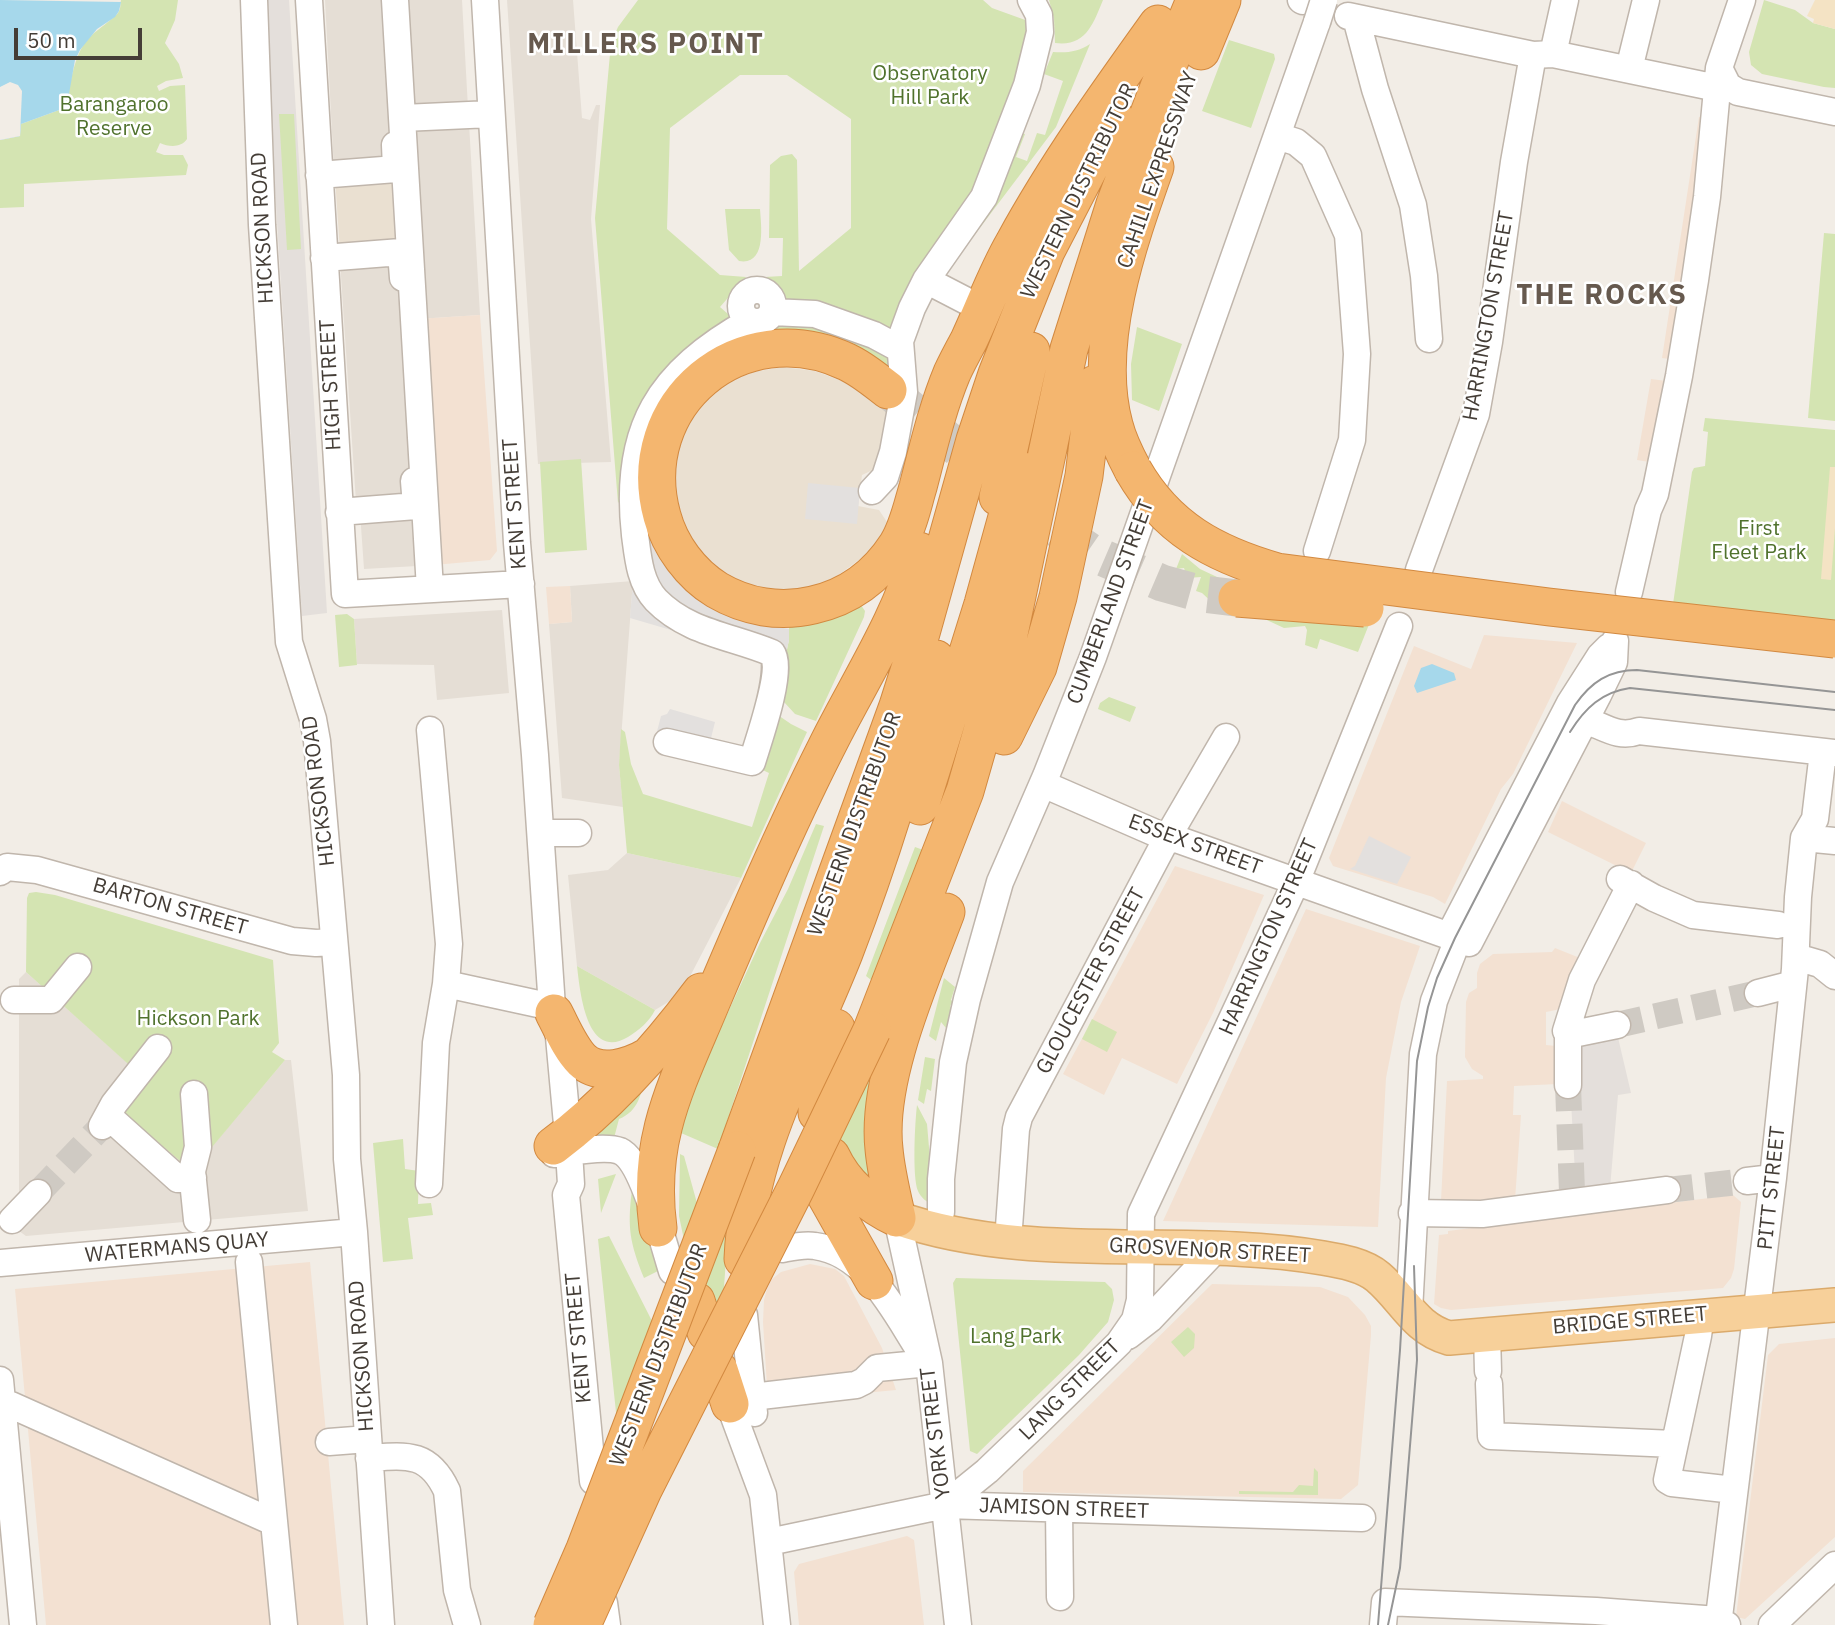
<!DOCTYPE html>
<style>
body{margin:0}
#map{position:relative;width:1835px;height:1625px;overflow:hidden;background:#f2ede6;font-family:"IBM Plex Sans",sans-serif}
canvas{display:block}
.scale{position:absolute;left:14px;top:28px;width:128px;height:32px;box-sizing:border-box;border:4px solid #443d36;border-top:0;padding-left:9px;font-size:21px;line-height:24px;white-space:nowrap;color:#443d36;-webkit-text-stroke:5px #fff;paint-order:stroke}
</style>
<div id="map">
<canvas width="1835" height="1625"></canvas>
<div class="scale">50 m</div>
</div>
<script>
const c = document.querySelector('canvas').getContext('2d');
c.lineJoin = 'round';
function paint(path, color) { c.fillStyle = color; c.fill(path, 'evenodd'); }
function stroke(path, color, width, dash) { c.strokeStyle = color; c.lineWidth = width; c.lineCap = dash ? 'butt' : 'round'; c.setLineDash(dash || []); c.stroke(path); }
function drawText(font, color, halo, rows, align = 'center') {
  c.font = font + ' "IBM Plex Sans",sans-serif'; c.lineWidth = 5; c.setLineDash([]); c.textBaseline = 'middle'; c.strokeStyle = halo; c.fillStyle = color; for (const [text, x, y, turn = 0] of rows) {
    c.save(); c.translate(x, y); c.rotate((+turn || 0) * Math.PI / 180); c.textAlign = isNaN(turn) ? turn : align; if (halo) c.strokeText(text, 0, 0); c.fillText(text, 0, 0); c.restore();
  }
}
const residential = new Path2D(`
 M325,0H381L391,167L334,170Z
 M404,0H462L468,108L411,109Z
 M507,0H573L582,118L590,120L596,105H600L591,219L611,462L538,464Z
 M469,123L480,315L418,319L411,125Z
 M398,256L413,499L356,502L340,261Z
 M415,508L417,566L364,569L360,512Z
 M633,581L619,765L623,807L562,798L549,624L572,622L570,586Z
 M502,610L509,693L437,700L434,665L357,664L354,619Z
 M627,853L741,878L683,990L670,1001L655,1010L577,966L568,875L608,870Z
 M26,972L148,1081L122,1111L192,1170L285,1060H291L308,1211L26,1236L19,1231V979Z`);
const commercial = new Path2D(`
 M1699,117L1710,118L1677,360L1662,358Z
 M480,315L497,551L490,560L434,565L418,319Z
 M1651,379L1674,382L1656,463L1637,460Z
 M570,586L572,622L549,624L546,587Z
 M1484,635L1577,643L1513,774L1501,789L1445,904L1433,897L1333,866L1329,858L1414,646L1471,669Z
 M1562,801L1646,843L1631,873L1548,832Z
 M1175,866L1264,895L1213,1013L1177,1084L1122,1058L1104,1095L1063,1074Z
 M1306,909L1420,946L1401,1002L1386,1078L1378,1227L1163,1221Z
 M1555,948L1585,960L1563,1006L1556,1010L1546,1012V1045L1556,1046L1558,1084L1514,1086L1513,1115H1521L1515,1200L1470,1204L1441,1201L1447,1081L1483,1079V1076L1472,1069L1465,1057L1466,1002L1469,993L1477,988V973L1480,964L1493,954L1552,952Z
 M1733,1195L1741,1202L1734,1269L1731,1278L1723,1288L1451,1310L1441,1308L1434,1304L1439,1235L1448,1234V1231Z
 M310,1262L344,1625H46L15,1289Z
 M810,1264L835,1269L844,1276L882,1348L896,1390L768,1402L763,1322L764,1300L767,1289L771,1280L781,1272Z
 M1212,1284L1320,1287L1348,1297L1365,1315L1371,1326V1335L1358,1485L1341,1499L1023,1492V1471Z
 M1835,1338V1537L1745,1619L1736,1617L1768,1355L1779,1344Z
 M907,1536L914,1540L924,1625H799L794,1572L799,1564Z`);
const industrial = new Path2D(`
 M263,0H289L327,613L302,616Z
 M1616,1029L1631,1093L1618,1095L1610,1188L1576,1192L1568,1046Z`);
const education = new Path2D(`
 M398,173L403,246L340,251L335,178Z
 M783,367L815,371L850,384L876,401L889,413L877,468L862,475L858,506L879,510L889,525L867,554L848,568L826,584L799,592L759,588L726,577L706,559L686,532L679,514L673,478L675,460L685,427L703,402L726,383L753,372Z`);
const green = new Path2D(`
 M121,0H178L175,20L165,43L179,64L183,78L166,81L157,86L159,91L170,86L185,85L187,139C181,148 169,147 160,143L156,152L164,155H183L188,165L186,175L24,184V207L0,208V140L20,136L21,124L62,109C72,87 71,62 86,41C93,32 117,17 119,11C121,8 120,4 121,0Z
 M638,0H983L992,8L1028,21L1030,46L994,158L890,331L775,308L765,277L782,276L783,238H769L770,165L781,156L792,154L797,160L799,271L851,228V119L787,75H740L670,128L667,229L720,275L746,277L720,307L736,321L618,503L595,218L611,43L618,27Z
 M1049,0H1103C1093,24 1086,47 1055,43L1054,19Z
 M1764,0L1795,10L1813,23L1835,29V88L1824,87L1762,74L1751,65L1749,52Z
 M1229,40L1274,54L1275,59L1251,128L1202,111Z
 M1090,44L1056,127L942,278L1019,132L1025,134L1016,157L1027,161L1037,133L1045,135L1063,81L1044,74L1053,52C1067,53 1078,52 1090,44Z
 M279,114H294L301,249L287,250Z
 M725,209H760C761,225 767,266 739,261L729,250Z
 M1824,233L1835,234V421L1808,418Z
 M783,325L833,329L893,361L895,368L892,374C854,342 812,324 761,334C654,355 604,482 673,570C698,602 741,616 780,621V627C740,624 697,605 671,574C624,520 626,429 673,376C701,345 743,329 783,325Z
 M1137,327L1182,344L1159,411L1132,400L1131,364Z
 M1705,418L1835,430V626L1672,611L1692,472L1694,468L1705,466L1708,432L1703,431Z
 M581,459L587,550L545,553L540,462Z
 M1182,554L1200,569L1232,584L1229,607H1217L1202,593L1196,591L1201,577L1187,578L1184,568L1176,569Z
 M859,602L865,611L864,617L816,721L795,714L784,702L776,700L789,640V622Z
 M347,614L354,619L357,665L339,667L335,615Z
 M1256,615L1370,622L1358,652L1320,639L1317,649L1305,645L1307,630L1305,626L1284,628Z
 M1109,697L1136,707L1130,722L1098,709L1100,703Z
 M772,711L791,724L807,732L741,878L627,853L619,765L621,729L625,732L631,764L643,794L752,827L769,773L754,766Z
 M816,824L824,826L718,1149L681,1133L692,1090L760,943L788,889Z
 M915,847L926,851L875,983L866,976Z
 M36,892L55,895L273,960L279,1043L272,1052L285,1060L192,1171L121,1111L147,1081L26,972L27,898L29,893Z
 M577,966L655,1010C650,1021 638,1031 628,1037C586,1062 580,990 577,966Z
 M944,978L955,987L951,1000L953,1002L950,1006L952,1010L946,1028L941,1022L936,1041L929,1036Z
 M1092,1019L1117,1032L1107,1052L1082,1039Z
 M925,1057L935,1059L931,1091L927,1089L924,1104L918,1100Z
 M877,1060C863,1101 865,1142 872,1184L866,1186L830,1126Z
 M645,1075C641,1094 639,1111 619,1119L614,1138H596L584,1132Z
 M917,1105L927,1124L934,1206C927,1202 921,1198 918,1191C912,1177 915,1121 917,1105Z
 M403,1139L405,1169L419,1171L418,1204L431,1203L433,1215L408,1218L413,1259L383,1262L373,1143Z
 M680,1154L684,1156L700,1214L737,1180L727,1245L724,1287L729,1361L684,1240L679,1216Z
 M616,1174L601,1213L598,1179Z
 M632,1190L658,1271L644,1278C630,1243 627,1228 632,1190Z
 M609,1236L654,1325L617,1422L598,1239Z
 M956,1278L1105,1282L1112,1289L1114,1300L1108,1322L1079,1355L977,1454L970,1451L953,1283Z
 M1188,1327L1195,1334L1194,1348L1184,1357L1171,1342Z
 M1314,1468L1318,1472V1495L1239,1494V1491L1293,1492L1299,1485L1313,1486Z`);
const sand = new Path2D(`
 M1815,0H1835V29L1813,23L1814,19L1807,16Z
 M1830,467H1835V528L1831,580L1821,579Z`);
const parking = new Path2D(`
 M808,483L860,488L857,524L805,519Z
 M643,524L660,559L671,575L690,592L750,622L789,629V640L776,700L754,766L655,739L661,716L667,714L670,709L715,722L710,742L744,751L770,659L630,618L633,581Z
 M1369,836L1411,857L1397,884L1350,869L1355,866Z`);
const water = new Path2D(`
 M0,0L121,2L119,11L115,17L97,29L80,50L75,60L69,94L62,109L21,124L20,136L0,140Z
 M1432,664L1454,673L1456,680L1417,693L1414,686L1421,668Z`);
const pier = new Path2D(`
 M10,82L18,85L22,91L20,136L0,140V87Z`);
const minorTunnel = new Path2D(`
 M1617,1025L1758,993
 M1568,1085L1572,1192
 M1667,1190L1747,1181
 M38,1193L102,1126`);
const highwayTunnel = new Path2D(`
 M888,390L1044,520L1092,553L1162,583L1202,594L1237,598`);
const minor = new Path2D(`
 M254,0L262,225L289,642L313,719L317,741L346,1075L347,1159L354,1232L381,1625
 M309,0L345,594L521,584
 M395,0L430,589
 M485,0L517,543L535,755L552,1007L559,1037L568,1135L571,1184L566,1195L593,1481
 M1301,0L1303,1
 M1348,16L1533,55L1553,54L1717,88
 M1356,18L1375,89L1413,205L1424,276L1429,339
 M1553,54L1565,0
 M1719,68L1728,86L1738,92L1835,112
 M1629,69L1646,0
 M403,118L491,114
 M1277,136L1296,142L1313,156L1348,235L1357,354L1352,440L1317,551
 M319,175L396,169L395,145
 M324,258L401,252L403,278
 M926,280L982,309
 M741 306a16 16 0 1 1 32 0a16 16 0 1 1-32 0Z
 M772,312L815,314L874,335L900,349
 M872,491L885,477L893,452L904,392L900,341L912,308L926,280L984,197L1027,85L1040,32L1039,15L1031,0
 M339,512L416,506L414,481
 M1419,570L1476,414L1489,342L1514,162L1533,55
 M1629,592L1648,510L1655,494L1679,376L1695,280L1707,197L1719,68L1742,0
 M1595,724C1611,731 1622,737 1639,731L1835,753
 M430,730L449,944L446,984
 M667,742L752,762C758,742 784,669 772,653C732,636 688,633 656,600C640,583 638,558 635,535C623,428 659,372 750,321
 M1043,784L1167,838L1179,840L1469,943L1598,695L1614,662L1615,641
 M541,833H578
 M1804,838L1835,841
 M0,872L7,867L37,870L292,941L316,943L334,942
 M1620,879L1654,898L1693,915L1778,925
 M1449,936L1570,703L1600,656L1609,647
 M1796,957L1820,964L1835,976
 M1758,993L1793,984
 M14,1000H51L78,967
 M1566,1031L1582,980L1631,884
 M1568,1085V1038L1573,1034L1617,1025
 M194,1094L198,1147L192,1171L197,1220
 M108,1116L178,1179L193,1178
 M102,1126L114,1104L158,1048
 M554,1154C571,1152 605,1145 620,1151C643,1161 664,1246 672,1271
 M1747,1181L1773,1178
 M429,1184L436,1043L446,984L552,1007
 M941,1212V1179L953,1062L967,999L1000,882L1046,776L1093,657L1317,22
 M1412,1213L1482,1214L1667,1190
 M897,1218L929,1363L958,1625
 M12,1220L38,1193
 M1008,1241L1016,1129L1019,1117L1167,838L1226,737
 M782,1249C792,1247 804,1244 815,1246C867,1253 894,1311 920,1351
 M249,1262L284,1625
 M0,1263L354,1232
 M1409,1311L1423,1054L1434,1001L1458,939
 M744,1315L754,1413
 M1701,1315L1698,1336L1667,1480L1672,1483L1734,1490
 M1487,1334L1488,1371
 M1128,1336L1150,1319L1217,1248
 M0,1380L23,1625
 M1489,1384L1491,1436L1674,1444
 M723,1387L763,1495L777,1625
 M752,1397L856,1385L864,1381L877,1368L929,1363
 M11,1405L273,1522
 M329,1442L368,1439
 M369,1458C407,1455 429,1452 447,1491L457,1590L467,1625
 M945,1505L987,1471L1034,1426L1119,1343L1135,1320L1140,1300L1141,1214L1296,882L1399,626
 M1059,1509L1060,1597
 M769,1542L945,1505L1362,1518
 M604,1603L607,1625
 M1383,1625L1385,1602L1596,1611L1718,1620L1727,1625
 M1718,1625L1773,1178L1795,969L1798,897L1804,838L1815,819L1823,752
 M1772,1625L1835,1565`);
const major = new Path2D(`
 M897,1218C1030,1265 1185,1234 1323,1258C1341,1261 1364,1265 1378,1277C1404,1299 1415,1329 1449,1338L1835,1305`);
const highway = new Path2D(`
 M1201,51L1222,0
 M888,390C875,380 862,369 847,362C741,312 631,404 662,516C670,546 691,574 717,590C746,607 780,613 813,605C849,597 877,576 897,545C908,528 912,507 918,487C928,449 937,409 952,373C957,362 963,351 969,340C984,308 996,274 1014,243C1056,166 1107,95 1158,24
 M1133,470C1125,455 1118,441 1114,425C1092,344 1128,243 1155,167
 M998,497L1031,351
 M1004,736L1038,667L1058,597L1084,476L1095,384
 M920,806L983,604L1020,470
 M554,1013C562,1028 570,1048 582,1060C600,1077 630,1067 649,1056
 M872,1030L965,791L1006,648L1069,349L1115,204L1159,87L1195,0
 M817,1113C817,1083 825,1055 836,1028
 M553,1146C610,1104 659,1048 701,992
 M737,1150L898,706L919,640L975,440L997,374L1046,251L1115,118
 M831,1156C844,1184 869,1205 897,1218
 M817,1180L874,1281
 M897,1218C892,1196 886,1172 884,1149C876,1078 921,979 946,912
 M658,1228C646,1139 677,1084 710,1005C747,918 784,831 826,748C858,683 900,621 919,551
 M743,1259C747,1151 805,1052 844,953C881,857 911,759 936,659
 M696,1301L706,1332
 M719,1370L730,1404`);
const tram = new Path2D(`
 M1570,732C1585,708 1602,692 1630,688L1835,710
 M1378,1625L1400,1350L1417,1061L1428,1007L1437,978L1455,938L1575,705C1591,682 1609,670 1637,670L1835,692
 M1388,1625L1400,1568L1417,1360L1414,1266`);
const minorBridge = new Path2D(`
 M1317,22L1324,0`);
const highwayBridge = new Path2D(`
 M1133,470C1166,528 1214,554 1277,572L1549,607L1835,639
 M1237,598L1365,608
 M552,1625L585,1549L737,1150
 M582,1625L643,1490L796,1188L872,1030`);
const parkNames = [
 ["Observatory",930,74],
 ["Hill Park",930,98],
 ["Barangaroo",114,105],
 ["Reserve",114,129],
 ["First",1759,529],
 ["Fleet Park",1759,553],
 ["Hickson Park",198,1019],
 ["Lang Park",1016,1337]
];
const streetNames = [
 ["CAHILL EXPRESSWAY",1158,170,-71],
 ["WESTERN DISTRIBUTOR",1079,191,-64],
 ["HICKSON ROAD",263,228,-93],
 ["HARRINGTON STREET",1489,316,-80],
 ["HIGH STREET",331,385,-93],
 ["KENT STREET",515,504,-94],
 ["CUMBERLAND STREET",1111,602,-70],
 ["HICKSON ROAD",319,791,-97],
 ["WESTERN DISTRIBUTOR",855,824,-70],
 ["ESSEX STREET",1195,845,20],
 ["BARTON STREET",170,907,16],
 ["HARRINGTON STREET",1269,937,-66],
 ["GLOUCESTER STREET",1091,981,-62],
 ["PITT STREET",1772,1188,-84],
 ["WATERMANS QUAY",177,1248,-5],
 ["GROSVENOR STREET",1210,1251,3],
 ["BRIDGE STREET",1630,1321,-5],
 ["KENT STREET",579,1338,-95],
 ["WESTERN DISTRIBUTOR",659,1355,-69],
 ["HICKSON ROAD",362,1356,-94],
 ["LANG STREET",1070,1390,-45],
 ["YORK STREET",936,1433,-97],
 ["JAMISON STREET",1064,1509,2]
];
const districtNames = [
 ["MILLERS POINT",646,45],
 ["THE ROCKS",1602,296]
];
paint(residential, '#e5ded5');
paint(commercial, '#f3e1d2');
paint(industrial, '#e4dfdb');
paint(education, '#eae0d1');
paint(green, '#d4e4b2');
paint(sand, '#f4e3c4');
paint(parking, '#e3e0de');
paint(water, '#a6d8eb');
paint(pier, '#f2ede6');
stroke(minorTunnel, '#cfcac3', 26, [26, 13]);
stroke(highwayTunnel, '#cfcac3', 37, [37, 18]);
stroke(minor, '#c0b6ac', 29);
stroke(major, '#dbaa6b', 36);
stroke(highway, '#d28940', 39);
stroke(minor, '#fff', 26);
stroke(major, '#f7d09a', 33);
stroke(highway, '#f4b66f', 37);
stroke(tram, '#959595', 2);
stroke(minorBridge, '#c0b6ac', 29, []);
stroke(highwayBridge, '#d28940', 39, []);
stroke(minorBridge, '#fff', 26);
stroke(highwayBridge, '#f4b66f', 37);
drawText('21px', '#50722d', '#fff', parkNames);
drawText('21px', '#443d36', '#fff', streetNames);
c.letterSpacing = '2px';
drawText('bold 28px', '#66594e', '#fff', districtNames);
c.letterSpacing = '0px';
</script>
